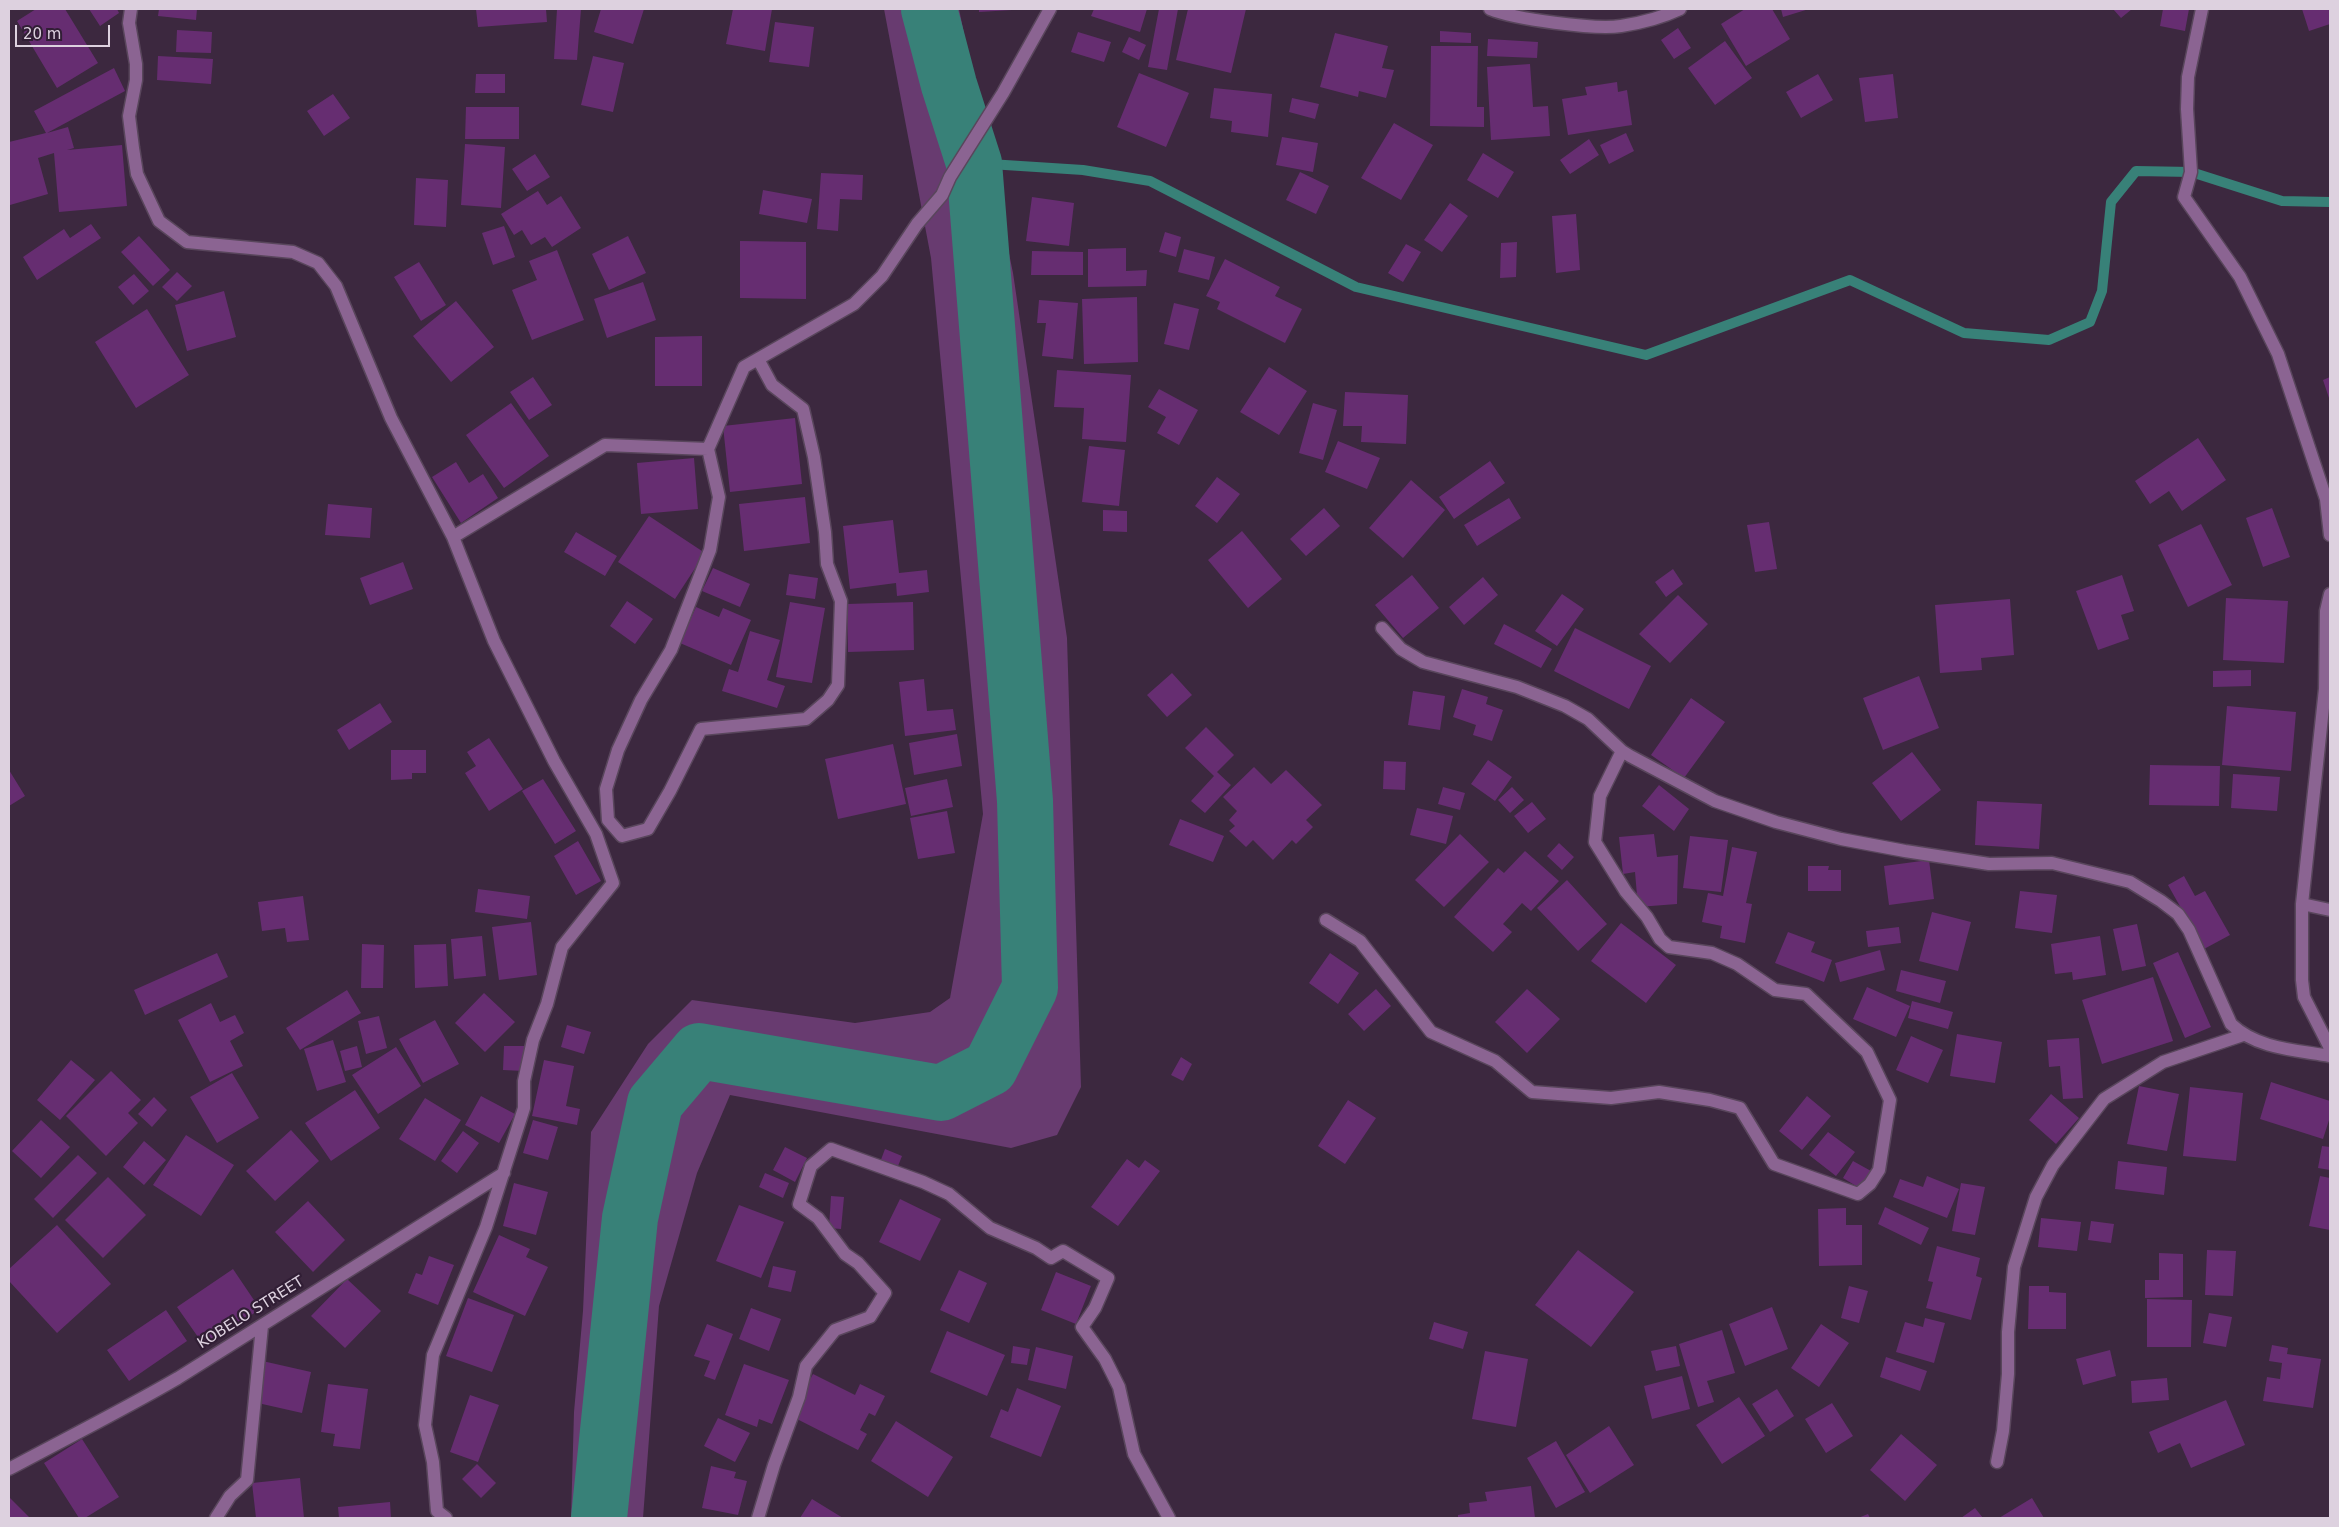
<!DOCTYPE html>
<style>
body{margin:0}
#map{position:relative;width:2339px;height:1527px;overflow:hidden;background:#3c283f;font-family:"DejaVu Sans",sans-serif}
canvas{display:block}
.frame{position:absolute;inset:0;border:10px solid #ddd1df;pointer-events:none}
.scale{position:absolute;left:15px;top:25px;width:95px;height:22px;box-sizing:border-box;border:2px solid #ddd1df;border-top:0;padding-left:6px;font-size:15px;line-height:18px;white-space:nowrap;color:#ddd1df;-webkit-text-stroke:4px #311e35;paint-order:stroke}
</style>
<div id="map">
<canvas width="2339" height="1527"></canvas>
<div class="frame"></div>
<div class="scale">20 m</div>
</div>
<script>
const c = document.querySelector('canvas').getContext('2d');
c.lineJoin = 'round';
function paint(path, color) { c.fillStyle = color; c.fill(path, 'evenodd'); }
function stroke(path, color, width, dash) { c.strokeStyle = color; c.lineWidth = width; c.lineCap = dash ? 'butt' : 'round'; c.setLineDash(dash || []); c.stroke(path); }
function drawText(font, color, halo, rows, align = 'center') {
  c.font = font + ' "DejaVu Sans",sans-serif'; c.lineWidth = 4.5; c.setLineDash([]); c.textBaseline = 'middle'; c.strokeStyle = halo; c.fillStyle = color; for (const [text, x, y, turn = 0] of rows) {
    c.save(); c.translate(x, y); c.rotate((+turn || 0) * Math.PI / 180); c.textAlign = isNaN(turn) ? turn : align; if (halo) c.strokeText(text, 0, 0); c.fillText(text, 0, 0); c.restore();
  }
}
const green = new Path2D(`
 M884,9H959L1013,273L1067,638L1081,1087L1057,1135L1011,1148L730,1095L697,1173L659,1306L643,1518H571L574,1412L583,1311L591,1132L648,1044L692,1000L855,1023L930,1012L950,998L983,814L931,258Z`);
const stream = new Path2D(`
 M974,163L1083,170L1150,181L1356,287L1646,355L1850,280L1964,333L2049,340L2090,322L2102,291L2111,202L2136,171L2191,172L2282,201L2330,202`);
const river = new Path2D(`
 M599,1518L630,1218L655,1103L699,1051L941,1093L990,1068L1030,988L1025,801L974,163L949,85L929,9`);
const building = new Path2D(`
 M36,9H65L98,63L57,88L17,21Z
 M89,9H117L119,13L100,26Z
 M159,9H197L196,20L158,16Z
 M476,9H546L547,22L478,27Z
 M557,9H581L577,60L554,59Z
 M601,9H644L633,44L594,32Z
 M733,9H772L765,51L726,44Z
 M979,9H1012V10L979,12Z
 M1094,9H1147L1140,32L1091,16Z
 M1159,9H1178L1167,70L1148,67Z
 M1188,9H1246L1231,73L1176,60Z
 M1745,9H1772L1790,39L1746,66L1721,24Z
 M1781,9H1809L1783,17Z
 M2113,9H2132L2121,18Z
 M2163,9H2189L2185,31L2160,26Z
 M2302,9H2330V24L2309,31Z
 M775,22L814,27L809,67L769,62Z
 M1678,28L1691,48L1674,59L1661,40Z
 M177,30L212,32L211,53L176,52Z
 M1440,31L1471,33V43L1440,42Z
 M1078,32L1111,42L1104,62L1071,52Z
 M1335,33L1388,46L1382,68L1394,70L1386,98L1359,91L1358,97L1320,87Z
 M1129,37L1146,45L1139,60L1122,52Z
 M1488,39L1538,42L1537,58L1487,56Z
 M1725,41L1752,78L1715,105L1688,68Z
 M1431,46H1478L1477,107H1484V127L1430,126Z
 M158,56L213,59L211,84L157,80Z
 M593,56L624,63L613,112L581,105Z
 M1530,64L1533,107L1548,106L1550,136L1491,140L1487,67Z
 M114,68L125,91L47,133L68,127L74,148L67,150L122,145L127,206L59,212L54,153L38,158L48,194L10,205L9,142L46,133L34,111Z
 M1139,73L1189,93L1166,147L1117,127Z
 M476,74H505V93H475Z
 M1818,74L1833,100L1801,118L1786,92Z
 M1893,74L1898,118L1865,122L1859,78Z
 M1617,82L1618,92L1627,90L1632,125L1568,135L1562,99L1587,95L1585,87Z
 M1214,88L1272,94L1268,137L1231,132L1232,121L1210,118Z
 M333,94L350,118L324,136L307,111Z
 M1292,98L1319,104L1315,119L1289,112Z
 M466,107H519V139H465Z
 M1394,123L1433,145L1401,200L1361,178Z
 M1626,133L1634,151L1609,164L1600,145Z
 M1282,137L1318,143L1313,172L1276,165Z
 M1589,139L1599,155L1570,174L1560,160Z
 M465,144L505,147L501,208L461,205Z
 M1483,153L1514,172L1498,198L1467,180Z
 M535,154L550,177L527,191L512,169Z
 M1300,172L1329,186L1316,214L1286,200Z
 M821,173L863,175L862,200L840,199L838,231L817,229Z
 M416,178L448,180L446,227L414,225Z
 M763,190L812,199L807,223L759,214Z
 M538,191L547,205L561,196L581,228L552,247L545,237L531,245L522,230L514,235L501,214Z
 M1032,197L1074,203L1069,246L1026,241Z
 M1450,203L1468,216L1442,252L1424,240Z
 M1576,214L1580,270L1556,273L1552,216Z
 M91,224L101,238L37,280L23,257L64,229L70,238Z
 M504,226L515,257L493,265L482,233Z
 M1165,232L1181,237L1176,257L1159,252Z
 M139,236L170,270L153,286L121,252Z
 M628,236L646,273L609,290L592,254Z
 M740,241L806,242V299L740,298Z
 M1517,242L1516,277L1500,278L1501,243Z
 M1406,244L1421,252L1403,282L1388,273Z
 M1126,248V271L1147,270L1146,286L1088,287V249Z
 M1184,249L1215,257L1209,280L1178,272Z
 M557,250L584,320L532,340L512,290L537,280L529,261Z
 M1032,251L1083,252V275H1031Z
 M1225,259L1280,287L1275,296L1302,309L1285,343L1217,309L1220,302L1206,296Z
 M419,262L446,305L421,321L394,277Z
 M177,272L192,286L177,301L162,287Z
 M134,274L149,291L133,305L118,287Z
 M643,282L656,320L607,338L594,299Z
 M224,291L236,337L187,351L175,305Z
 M1137,297L1138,362L1084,364L1082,299Z
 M1039,300L1078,303L1073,359L1042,356L1046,323H1037Z
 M456,301L494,347L451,382L413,336Z
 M1174,303L1199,309L1189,350L1164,344Z
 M147,309L189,375L136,408L95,342Z
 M702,336V386H655V337Z
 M1269,367L1307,391L1279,435L1240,412Z
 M1057,370L1131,375L1126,442L1082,439L1084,408L1054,407Z
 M533,377L552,405L529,420L510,392Z
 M2330,377V401L2323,380Z
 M1159,389L1198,410L1179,445L1157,433L1166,417L1148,407Z
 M1345,392L1408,395L1406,444L1361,442L1362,426H1343Z
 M511,403L549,456L504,488L466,435Z
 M1313,403L1337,410L1323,460L1299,453Z
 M795,418L802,484L730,492L723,426Z
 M2198,438L2226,480L2182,511L2169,491L2150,504L2135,481Z
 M1338,441L1380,458L1367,489L1325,472Z
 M1089,446L1125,450L1119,506L1082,502Z
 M694,458L698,509L641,514L637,463Z
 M1490,461L1505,483L1454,519L1439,497Z
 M456,462L469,483L483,474L498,498L461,523L432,477Z
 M1217,477L1240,494L1217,523L1195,506Z
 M1411,480L1445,510L1403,558L1369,528Z
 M805,497L810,543L744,551L739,504Z
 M1509,498L1521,518L1477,546L1464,525Z
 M328,504L372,508L370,538L325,535Z
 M1324,508L1340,526L1306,556L1290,539Z
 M2272,508L2290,557L2263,567L2246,518Z
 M1103,510L1127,511V532L1103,531Z
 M649,516L705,553L675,599L618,562Z
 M893,520L899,573L927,570L929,592L897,596L896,583L850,589L843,526Z
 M1769,522L1777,569L1755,572L1747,525Z
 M2201,524L2232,585L2188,607L2158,545Z
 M1242,531L1282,579L1248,608L1208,560Z
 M576,532L617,556L605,576L564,552Z
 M403,562L413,589L370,605L360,578Z
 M713,568L750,584L740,607L702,591Z
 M1673,569L1683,584L1666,597L1655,582Z
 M789,574L818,578L815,599L786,595Z
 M1412,575L1439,608L1403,638L1375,605Z
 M2122,575L2134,611L2121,615L2129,639L2098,650L2076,591Z
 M1483,577L1498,595L1464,625L1449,607Z
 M1562,594L1584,609L1557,646L1535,631Z
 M1678,595L1708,624L1670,663L1639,634Z
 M2226,598L2288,601L2284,663L2223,660Z
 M2010,599L2014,655L1981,658L1982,670L1940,673L1935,605Z
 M627,601L653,619L635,644L610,626Z
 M790,602L825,608L812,683L776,677Z
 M913,602L914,650L848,652L847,604Z
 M696,607L719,617L723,608L751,620L731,665L680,643Z
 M1504,624L1552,649L1541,668L1494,644Z
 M1575,628L1651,666L1629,709L1554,671Z
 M750,631L780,640L767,680L785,686L777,708L722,691L729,669L738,672Z
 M2251,670V686L2213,687V671Z
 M1172,673L1192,695L1167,717L1147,695Z
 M1919,676L1939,728L1883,750L1863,698Z
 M924,679L927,711L953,709L956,730L905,736L899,682Z
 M1462,689L1488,697L1486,704L1503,710L1492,741L1473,735L1476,725L1453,717Z
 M1413,691L1445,696L1440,730L1408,725Z
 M1691,698L1725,722L1684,778L1651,755Z
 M380,703L392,722L349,750L337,730Z
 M2227,706L2296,712L2291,771L2222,765Z
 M1206,727L1234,755L1217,772L1231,785L1205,813L1191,801L1214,776L1185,748Z
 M957,734L962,766L914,775L909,743Z
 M489,738L523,789L489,811L465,773L476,766L467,752Z
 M893,744L906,804L838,819L825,759Z
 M391,750H426V773H412V779L391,780Z
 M1912,752L1941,790L1901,821L1872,783Z
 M1488,760L1512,777L1495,801L1471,784Z
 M1384,761L1406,762L1405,790L1383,789Z
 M2150,765L2220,766L2219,806L2149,805Z
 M1254,767L1271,784L1286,770L1322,805L1306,820L1313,827L1296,844L1292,840L1273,860L1253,840L1246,847L1229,831L1235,826L1229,820L1237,811L1223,797Z
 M9,770L25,796L9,806Z
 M2233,774L2280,777L2277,811L2231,808Z
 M543,779L576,831L555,844L522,791Z
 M947,779L953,807L911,816L905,788Z
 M1659,785L1689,809L1674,831L1642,806Z
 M1443,787L1465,793L1460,810L1438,804Z
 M1512,787L1524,800L1510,813L1498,800Z
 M1977,801L2042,804L2039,849L1975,845Z
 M1532,802L1546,819L1528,833L1514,816Z
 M1417,808L1453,816L1446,844L1410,835Z
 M947,811L955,853L918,859L910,818Z
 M1180,819L1224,836L1213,862L1169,845Z
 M1460,834L1489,862L1444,907L1415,880Z
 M1654,834L1657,857L1678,855L1677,904L1638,907L1635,872L1623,874L1619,837Z
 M1690,836L1728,840L1721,892L1683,888Z
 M578,841L601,881L576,895L554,856Z
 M1559,843L1574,857L1562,870L1547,856Z
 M1732,847L1757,852L1746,903L1752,904L1745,943L1720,938L1722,926L1702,922L1708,893L1723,896Z
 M1525,851L1559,881L1531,911L1522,903L1503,924L1512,932L1493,952L1454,917L1498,868L1504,873Z
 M1929,860L1934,899L1889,905L1884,866Z
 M1808,866H1829L1828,870H1841V891H1808Z
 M2184,876L2195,896L2205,891L2230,935L2204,949L2168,885Z
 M1567,880L1607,924L1578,951L1537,908Z
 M478,889L530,896L527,919L475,912Z
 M2020,891L2057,895L2052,933L2015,928Z
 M303,896L309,940L287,942L285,928L262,931L258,902Z
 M1932,912L1971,922L1958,971L1919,961Z
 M531,922L537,975L499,980L492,927Z
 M1621,923L1676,965L1646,1003L1591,961Z
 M2137,924L2146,966L2122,971L2113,929Z
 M1899,927L1901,943L1868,947L1866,931Z
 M1788,932L1815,942L1811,952L1832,960L1824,982L1775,963Z
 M482,936L486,976L454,979L451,939Z
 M2100,936L2106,975L2073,980L2072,972L2055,974L2051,944Z
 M362,944L384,945L383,988H361Z
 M446,944L448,986L415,988L414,945Z
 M1880,950L1885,970L1840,982L1835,963Z
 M2178,952L2211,1027L2185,1038L2153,963Z
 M217,953L228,977L145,1015L134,990Z
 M1330,953L1359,973L1338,1004L1309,983Z
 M1901,970L1946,981L1940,1003L1896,991Z
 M2153,977L2173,1041L2102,1064L2082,1000Z
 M1867,987L1910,1006L1896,1037L1853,1019Z
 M1376,989L1391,1006L1364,1031L1348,1014Z
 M1527,989L1560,1019L1527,1053L1495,1022Z
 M347,990L361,1013L300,1050L286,1028Z
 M484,993L515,1022L485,1052L455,1023Z
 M1912,1001L1953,1012L1948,1029L1908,1018Z
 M211,1003L220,1022L235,1015L244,1033L230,1041L243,1066L210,1082L178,1020Z
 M379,1016L387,1048L366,1054L358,1021Z
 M435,1020L459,1064L423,1083L399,1039Z
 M567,1025L591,1032L584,1054L561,1047Z
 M1957,1034L2002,1042L1995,1083L1950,1076Z
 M1911,1036L1943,1050L1928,1083L1896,1070Z
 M2079,1038L2083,1098L2063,1099L2060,1066L2049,1067L2047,1040Z
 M333,1040L346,1082L317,1091L304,1049Z
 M357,1046L362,1067L345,1071L340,1051Z
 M504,1046H524V1071L503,1070Z
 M396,1047L421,1086L378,1114L352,1075Z
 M1181,1057L1192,1064L1183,1081L1171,1075Z
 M71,1060L95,1080L60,1120L37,1100Z
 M544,1060L574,1066L566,1106L580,1109L577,1125L532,1116Z
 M111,1071L141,1100L128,1113L138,1123L106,1156L66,1116Z
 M232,1073L259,1118L217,1143L190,1097Z
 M2271,1082L2330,1101V1117L2323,1139L2260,1119Z
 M2139,1086L2179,1094L2167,1151L2127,1144Z
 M2190,1087L2243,1093L2236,1161L2183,1156Z
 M355,1090L380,1128L331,1161L305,1123Z
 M2051,1094L2079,1118L2056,1144L2029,1120Z
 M481,1096L515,1114L499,1143L465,1125Z
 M1807,1096L1831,1116L1802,1150L1779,1131Z
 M154,1097L167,1110L152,1127L138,1114Z
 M425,1098L461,1120L435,1161L399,1139Z
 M1348,1100L1376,1118L1345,1164L1318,1146Z
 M41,1120L70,1147L41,1178L12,1151Z
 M533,1120L558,1127L548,1160L523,1153Z
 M291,1130L319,1161L275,1201L246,1171Z
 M463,1131L479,1143L457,1173L441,1161Z
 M1828,1132L1855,1152L1836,1176L1809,1155Z
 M186,1135L234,1165L201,1216L153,1185Z
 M144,1141L166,1160L144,1185L123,1167Z
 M2322,1146L2330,1147V1170L2318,1168Z
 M785,1147L807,1158L795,1182L773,1170Z
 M885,1149L902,1156L896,1171L879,1165Z
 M78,1155L97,1173L53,1218L34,1199Z
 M1127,1159L1139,1168L1145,1160L1160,1171L1118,1226L1091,1207Z
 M1853,1161L1871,1171L1861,1189L1843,1178Z
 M2118,1161L2167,1167L2164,1195L2115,1189Z
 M765,1173L789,1183L783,1198L759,1187Z
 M1927,1176L1959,1189L1947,1218L1893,1197L1900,1179L1923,1187Z
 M2320,1176L2330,1178V1230L2309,1226Z
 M108,1177L146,1215L103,1258L65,1220Z
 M514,1183L548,1192L536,1235L503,1226Z
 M1961,1183L1985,1187L1975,1235L1952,1231Z
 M831,1196L844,1197L841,1229L829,1228Z
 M900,1199L941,1219L920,1261L879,1242Z
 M308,1201L345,1240L313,1272L275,1232Z
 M739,1205L784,1222L761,1278L716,1261Z
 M1885,1207L1929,1228L1921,1245L1878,1224Z
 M1846,1208V1225H1862V1265L1819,1266L1818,1209Z
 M2041,1218L2081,1222L2077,1251L2038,1247Z
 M2091,1221L2114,1224L2111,1243L2088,1240Z
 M57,1225L111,1284L57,1333L9,1281V1269Z
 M499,1235L530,1249L526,1257L548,1267L525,1316L473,1292Z
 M1937,1246L1980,1258L1976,1276L1982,1278L1971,1320L1926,1308L1933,1282L1928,1281Z
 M1578,1250L1634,1292L1591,1347L1535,1305Z
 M2207,1250L2236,1251L2233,1296L2205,1295Z
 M2159,1253L2183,1254V1297L2145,1298V1280H2159Z
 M429,1256L454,1265L438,1305L408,1293L416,1273L422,1275Z
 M773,1266L796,1271L791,1292L768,1287Z
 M233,1269L260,1309L205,1347L177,1307Z
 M959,1270L987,1283L969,1323L940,1310Z
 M1056,1272L1091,1286L1076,1324L1041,1310Z
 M347,1279L381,1311L345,1348L311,1316Z
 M1849,1286L1868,1291L1859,1323L1841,1318Z
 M2029,1286H2049V1292L2066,1293V1329H2028Z
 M468,1298L514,1315L492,1372L446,1356Z
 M2147,1299L2192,1300L2191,1347H2147Z
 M1772,1307L1788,1349L1745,1366L1729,1324Z
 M751,1308L781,1319L769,1351L739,1339Z
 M166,1310L187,1341L129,1381L107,1350Z
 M2209,1313L2232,1317L2226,1347L2203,1343Z
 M1925,1318L1945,1323L1934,1363L1896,1352L1905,1322L1923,1327Z
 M1434,1322L1468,1332L1463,1349L1429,1339Z
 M707,1324L733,1334L715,1380L704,1376L710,1361L694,1356Z
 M1821,1324L1849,1343L1819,1387L1791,1368Z
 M1722,1330L1735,1373L1707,1381L1714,1402L1698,1407L1679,1344Z
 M947,1331L1005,1355L987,1396L930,1372Z
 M2272,1345L2288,1348L2287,1354L2321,1359L2313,1408L2263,1401L2267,1377L2280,1379L2282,1363L2269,1361Z
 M1013,1346L1030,1349L1027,1365L1011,1363Z
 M1676,1346L1680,1366L1656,1371L1651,1351Z
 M1036,1347L1073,1356L1066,1389L1028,1380Z
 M2110,1350L2116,1376L2083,1385L2076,1359Z
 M1485,1351L1528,1359L1516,1427L1472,1419Z
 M1886,1357L1927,1371L1920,1391L1880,1377Z
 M258,1360L311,1372L302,1413L249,1401Z
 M744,1364L789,1380L772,1424L759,1419L757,1427L725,1415Z
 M813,1374L855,1395L860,1384L885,1396L875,1416L869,1413L860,1430L867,1434L858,1450L791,1416Z
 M1682,1376L1690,1409L1652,1419L1644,1386Z
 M2167,1378L2169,1400L2132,1403L2131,1381Z
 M328,1384L368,1389L360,1449L333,1446L335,1434L321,1432Z
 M1017,1388L1061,1406L1041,1457L990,1437L1001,1409L1008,1412Z
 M1777,1389L1794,1416L1770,1432L1752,1404Z
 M470,1395L499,1405L478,1462L450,1452Z
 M1739,1397L1765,1436L1722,1464L1696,1425Z
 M2226,1400L2245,1445L2191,1468L2180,1443L2158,1453L2149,1432Z
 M1832,1403L1853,1436L1826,1453L1805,1419Z
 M718,1418L750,1433L735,1462L704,1446Z
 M896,1421L953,1457L928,1497L871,1461Z
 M1609,1426L1634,1465L1590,1493L1566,1455Z
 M1901,1434L1937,1465L1905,1501L1870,1470Z
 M82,1439L119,1497L85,1518H79L44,1463Z
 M1556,1441L1585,1492L1556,1508L1527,1458Z
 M477,1464L496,1483L481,1498L462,1479Z
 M711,1466L736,1472L734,1478L747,1481L738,1515L702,1508Z
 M300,1478L304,1518H256L252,1483Z
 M1531,1486L1535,1518H1458V1515L1470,1513L1469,1503L1487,1501L1485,1492Z
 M9,1497L30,1518H9Z
 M2032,1498L2044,1518H1999Z
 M812,1499L843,1518H800Z
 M390,1502L391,1518H339L338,1507Z
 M1975,1508L1983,1518H1961Z
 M1868,1514L1870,1518H1858Z`);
const minor = new Path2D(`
 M131,9L129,23L136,64V80L129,116L133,148L137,174L159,221L187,242L293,252L318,263L336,286L391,418L453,537L605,445L708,449L744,367L854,304L882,276L917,224L942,195L950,177L1003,93L1050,9
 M1490,9C1514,19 1595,30 1621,26C1641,23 1661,18 1680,9
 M2202,9L2188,77L2187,109L2191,172L2184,197L2240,277L2278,354L2326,499L2330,535
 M708,449L719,497L710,550L671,650L641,700L618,750L606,789L608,820L622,836L648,829L670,791L701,729L806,719L828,700L838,685L841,601L827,564L825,532L814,457L803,409L772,385L758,359
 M2330,594L2326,611L2325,689L2302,904V980L2304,997L2330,1048
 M1382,628L1401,649L1423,662L1517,687L1565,706L1588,719L1622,751L1630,756L1715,801L1776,822L1841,839L1905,851L1989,864L2052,863L2130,882L2161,901L2178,914L2189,930L2231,1024C2257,1049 2296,1050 2330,1056
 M2302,904L2330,910
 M1326,920L1360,941L1431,1032L1495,1061L1532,1092L1611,1098L1659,1092L1710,1100L1740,1108L1774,1164L1858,1194L1870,1184L1879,1170L1890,1100L1867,1052L1806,994L1775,990L1737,964L1712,953L1669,947L1660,939L1647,917L1626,892L1595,842L1600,796L1622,751
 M1997,1462L2003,1431L2008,1374V1332L2014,1267L2036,1197L2053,1165L2104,1099L2163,1062L2243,1035
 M9,1469C65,1439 123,1410 178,1378L504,1173
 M216,1518L230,1496L247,1480L262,1326
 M446,1518L437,1511L433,1462L425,1425L433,1355L486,1227L524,1108V1081L533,1040L547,1004L562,947L613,883L596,834L554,761L494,641L453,537
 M758,1518L774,1465L799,1397L806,1366L835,1330L870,1317L885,1293L858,1263L845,1254L818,1218L799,1204L811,1166L831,1149L923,1182L949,1194L990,1228L1036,1248L1051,1258L1063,1251L1108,1278L1095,1308L1082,1327L1105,1359L1119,1387L1134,1454L1169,1518`);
const streetNames = [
 ["KOBELO STREET",251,1313,-32]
];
paint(green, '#683b70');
stroke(stream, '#388178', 10);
stroke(river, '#388178', 56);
paint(building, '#662d71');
stroke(minor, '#59465c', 15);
stroke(minor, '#8b6492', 12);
drawText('15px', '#ddd1df', '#311e35', streetNames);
</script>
